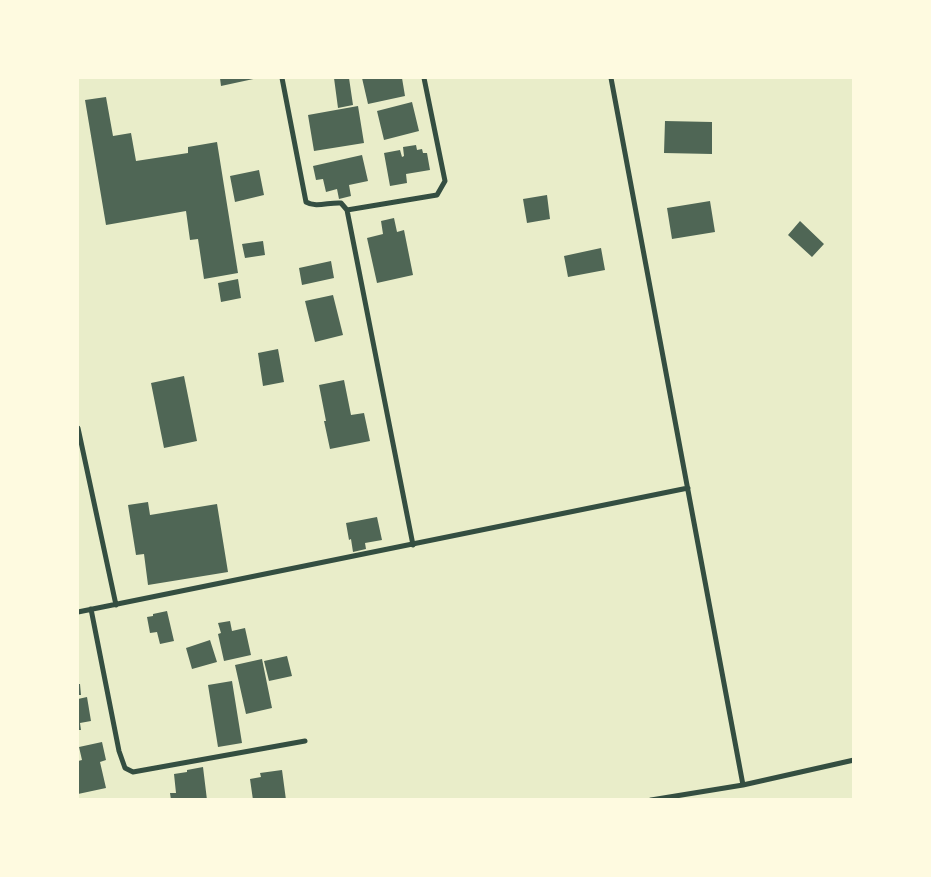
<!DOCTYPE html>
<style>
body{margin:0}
#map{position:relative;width:931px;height:877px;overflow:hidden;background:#e9edc9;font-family:"Times New Roman",serif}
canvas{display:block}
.frame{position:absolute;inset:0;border:79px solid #fefae0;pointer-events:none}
</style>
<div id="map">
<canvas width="931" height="877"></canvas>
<div class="frame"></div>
</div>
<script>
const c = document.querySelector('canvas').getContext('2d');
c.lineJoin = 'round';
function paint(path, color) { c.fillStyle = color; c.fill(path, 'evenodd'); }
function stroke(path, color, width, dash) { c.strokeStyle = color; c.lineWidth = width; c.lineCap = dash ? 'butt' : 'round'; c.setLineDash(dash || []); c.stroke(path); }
const building = new Path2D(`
 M220,78H258L221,86Z
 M334,78H349L353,105L338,108Z
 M362,78H402L405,96L368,104Z
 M106,97L113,136L131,133L136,161L188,153V147L217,142L238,273L204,279L198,239L190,240L186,211L106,225L85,100Z
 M412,102L419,131L384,140L377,111Z
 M358,106L364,143L314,151L308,115Z
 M665,121L712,122V154L664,153Z
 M416,145L417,150L422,149L423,153H427L430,170L406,174L407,183L390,186L384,153L400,150L402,157L404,156L403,147Z
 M362,155L368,181L349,185L351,196L339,199L337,189L326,192L323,179L316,180L313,166Z
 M259,170L264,195L235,202L230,176Z
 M547,195L550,219L527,223L523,199Z
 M710,201L715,232L672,239L667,208Z
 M394,218L397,232L404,230L413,275L377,283L367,238L383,234L381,221Z
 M800,221L824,244L812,257L788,235Z
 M263,241L265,255L245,258L242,244Z
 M601,248L605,270L568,277L564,256Z
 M331,261L334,278L302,285L299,268Z
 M238,279L241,298L221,302L218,283Z
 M333,295L343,335L315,342L305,301Z
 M278,349L284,382L263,386L258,353Z
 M184,376L197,441L164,448L151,383Z
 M344,380L351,415L364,413L370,441L330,449L324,421H326L319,385Z
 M148,502L150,515L217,504L228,572L148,585L144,554L136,555L128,505Z
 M377,517L382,540L365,543L366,549L353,552L351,539L349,540L346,523Z
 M167,611L174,641L160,644L157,632L150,633L147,617L153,616V614Z
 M230,621L232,631L245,628L251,655L224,661L218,634L221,633L218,623Z
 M210,640L217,662L192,669L186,648Z
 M287,656L292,676L269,681L264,661Z
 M262,659L272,708L246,714L235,665Z
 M232,681L242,743L218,747L208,685Z
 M78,684H80L81,695H78Z
 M87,697L91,721L80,723L81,730H78V699Z
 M102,742L106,760L100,762L106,788L78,794V761L82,760L79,747Z
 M203,767L207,800H171L170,793H176L174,774L187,772V770Z
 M282,770L286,800H253L250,779L261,777L260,773Z`);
const minor = new Path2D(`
 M282,78L306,202C316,208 329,202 341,203L347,210L413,545
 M611,78L743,785
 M347,210L437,195L445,181L424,78
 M78,428L116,605
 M91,609L119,751L125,768L133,772L305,741
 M78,612L688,488
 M651,800L743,785L854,760`);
paint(building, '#4f6655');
stroke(minor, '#344e41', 5);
</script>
